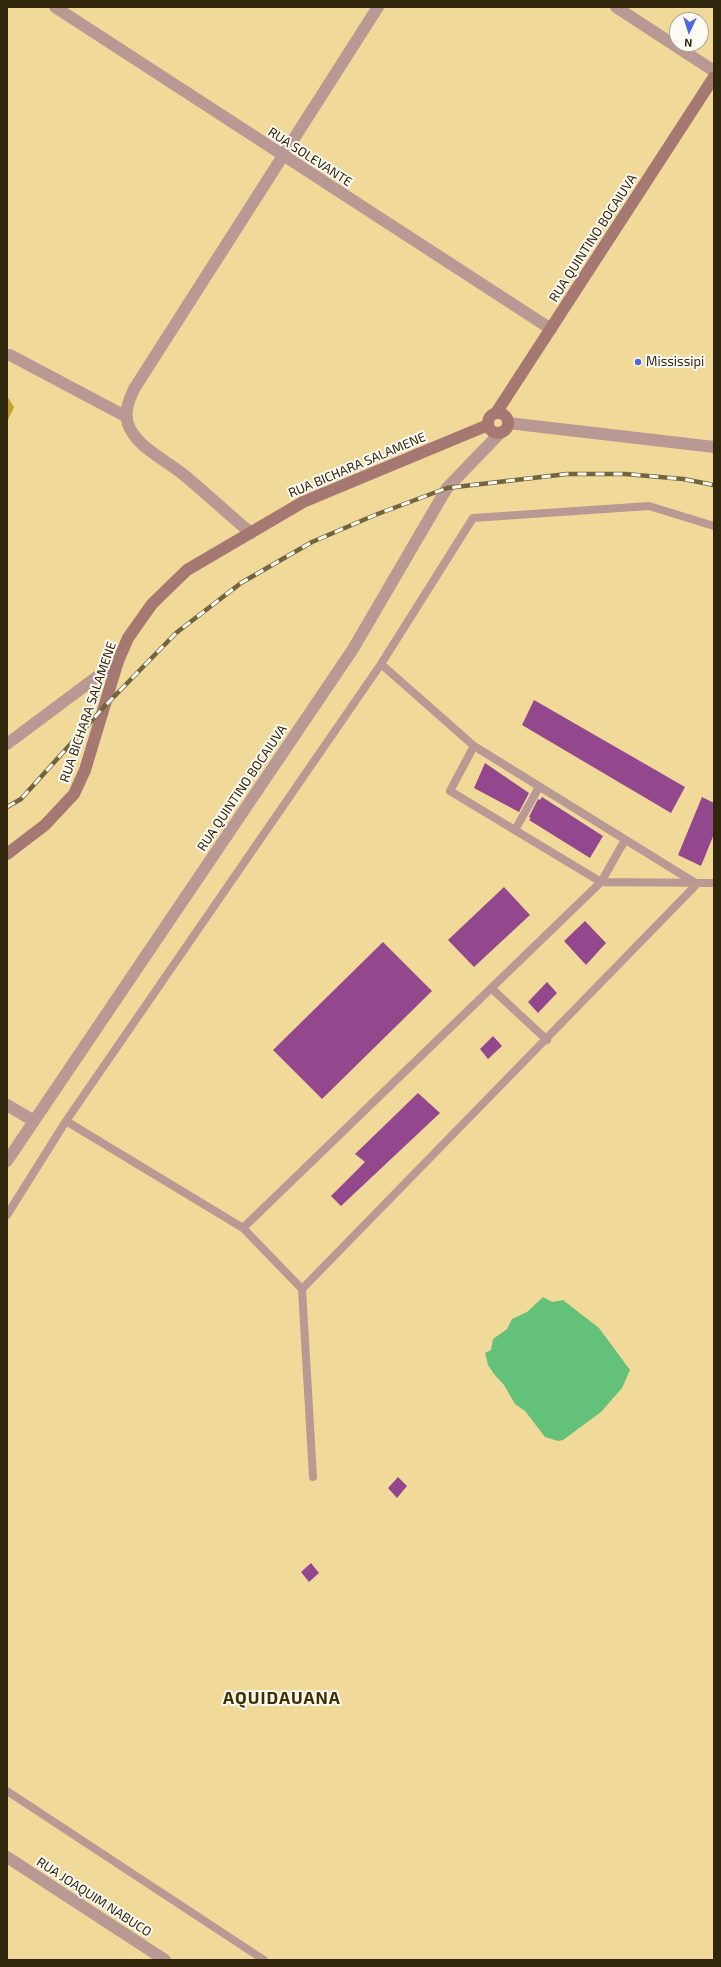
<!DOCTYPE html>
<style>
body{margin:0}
#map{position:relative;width:721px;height:1967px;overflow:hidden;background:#f1d99a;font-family:"Exo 2",sans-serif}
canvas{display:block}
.frame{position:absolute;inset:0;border:8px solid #2f260c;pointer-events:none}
.north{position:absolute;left:669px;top:12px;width:40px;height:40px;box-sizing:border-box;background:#fefbf5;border:1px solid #aba698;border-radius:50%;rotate:184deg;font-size:11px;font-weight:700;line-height:16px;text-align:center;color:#2f260c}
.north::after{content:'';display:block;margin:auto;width:14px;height:18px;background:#4d69dd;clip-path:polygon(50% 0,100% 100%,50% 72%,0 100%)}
</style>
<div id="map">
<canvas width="721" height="1967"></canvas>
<div class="frame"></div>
<div class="north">N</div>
</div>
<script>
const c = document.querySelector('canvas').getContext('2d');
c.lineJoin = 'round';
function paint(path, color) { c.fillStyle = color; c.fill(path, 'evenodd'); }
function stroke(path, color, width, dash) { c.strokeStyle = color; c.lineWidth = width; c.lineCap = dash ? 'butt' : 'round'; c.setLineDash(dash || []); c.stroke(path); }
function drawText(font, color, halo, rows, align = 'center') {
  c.font = font + ' "Exo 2",sans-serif'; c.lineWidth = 4; c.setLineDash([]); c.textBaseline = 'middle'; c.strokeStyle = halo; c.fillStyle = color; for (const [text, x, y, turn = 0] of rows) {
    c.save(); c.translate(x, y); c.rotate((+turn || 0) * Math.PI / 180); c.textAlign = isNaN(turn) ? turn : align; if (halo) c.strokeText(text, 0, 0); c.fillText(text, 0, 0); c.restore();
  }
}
const forest = new Path2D(`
 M7,396L14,407L7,422Z`);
const water = new Path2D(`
 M543,1297L552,1302L563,1300L599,1328L630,1370L622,1388L601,1412L563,1440L558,1441L545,1437L525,1411L515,1404L504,1385L494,1374L488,1365L485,1353L491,1350L493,1339L507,1329L512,1319L527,1312Z`);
const building = new Path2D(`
 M534,700L685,787L671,813L522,725Z
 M485,763L529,793L519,812L474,788Z
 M542,797L603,836L590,858L529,820L531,818L529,817L538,799L540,800Z
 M702,797L714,803V834L701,866L678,855Z
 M504,887L530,915L474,967L448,940Z
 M585,921L606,943L586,965L564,941Z
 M383,942L432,991L322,1099L273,1050Z
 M547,982L557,993L538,1013L528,1002Z
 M493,1036L502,1046L488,1059L480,1049Z
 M418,1093L440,1113L341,1206L331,1196L365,1162L355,1154Z
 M398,1477L407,1486L397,1498L388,1488Z
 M311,1563L319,1573L309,1582L301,1572Z`);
const service = new Path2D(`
 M474,746L381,664L473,518L649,506L714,526
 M515,830L539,787
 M491,988L547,1040
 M66,1121L381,664
 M7,1215L66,1121L243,1228L302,1289
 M243,1228L601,882L714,883
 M313,1477L302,1289L697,884L474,746L450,791L601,882L625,840
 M7,1791L264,1960`);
const minor = new Path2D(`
 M55,7L551,329
 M10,355L127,417
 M251,533C228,514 207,494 184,475C166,460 136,447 128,424C124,412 129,400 134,389L378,7
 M7,744L118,661
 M7,1105L34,1121
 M7,1161L353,649L447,488L501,432
 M7,1857L165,1960`);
const tertiary = new Path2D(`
 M616,7L714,71
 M508,423L714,447`);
const secondary = new Path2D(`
 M496,413L714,77
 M488 423a10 10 0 1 1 20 0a10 10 0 1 1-20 0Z
 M7,854L45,825L74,794L85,770L118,661L128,638L152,604L187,570L303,502L488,425`);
const rail = new Path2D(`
 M7,807L21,799L104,707L176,633L241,583L312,542L375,515L447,488L567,474H625L683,479L714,485`);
const markers = [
 [638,362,4,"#4d69dd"]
];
const streetNames = [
 ["RUA SOLEVANTE",310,157,33],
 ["RUA QUINTINO BOCAIUVA",593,238,-57],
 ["RUA BICHARA SALAMENE",357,465,-23],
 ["RUA BICHARA SALAMENE",88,712,-71],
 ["RUA QUINTINO BOCAIUVA",242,788,-56],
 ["RUA JOAQUIM NABUCO",94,1897,33]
];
const poiNames = [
 ["Mississipi",646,362]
];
const districtNames = [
 ["AQUIDAUANA",282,1698]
];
paint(forest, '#c59f27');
paint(water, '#64c17a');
paint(building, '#93488e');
stroke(service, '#b89993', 8);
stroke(minor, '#b89993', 12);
stroke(tertiary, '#b89993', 12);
stroke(secondary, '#a57971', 12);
stroke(rail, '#72643d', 4.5);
stroke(rail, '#fefbf5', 3, [9]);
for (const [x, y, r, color] of markers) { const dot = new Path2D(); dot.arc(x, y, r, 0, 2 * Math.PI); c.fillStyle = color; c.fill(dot); stroke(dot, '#fefbf5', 1.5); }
drawText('13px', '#2f260c', '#fefbf5', streetNames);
drawText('13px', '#2f260c', '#fefbf5', poiNames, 'left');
c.letterSpacing = '1px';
drawText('bold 17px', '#403000', '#fefbf5', districtNames);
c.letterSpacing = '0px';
</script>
